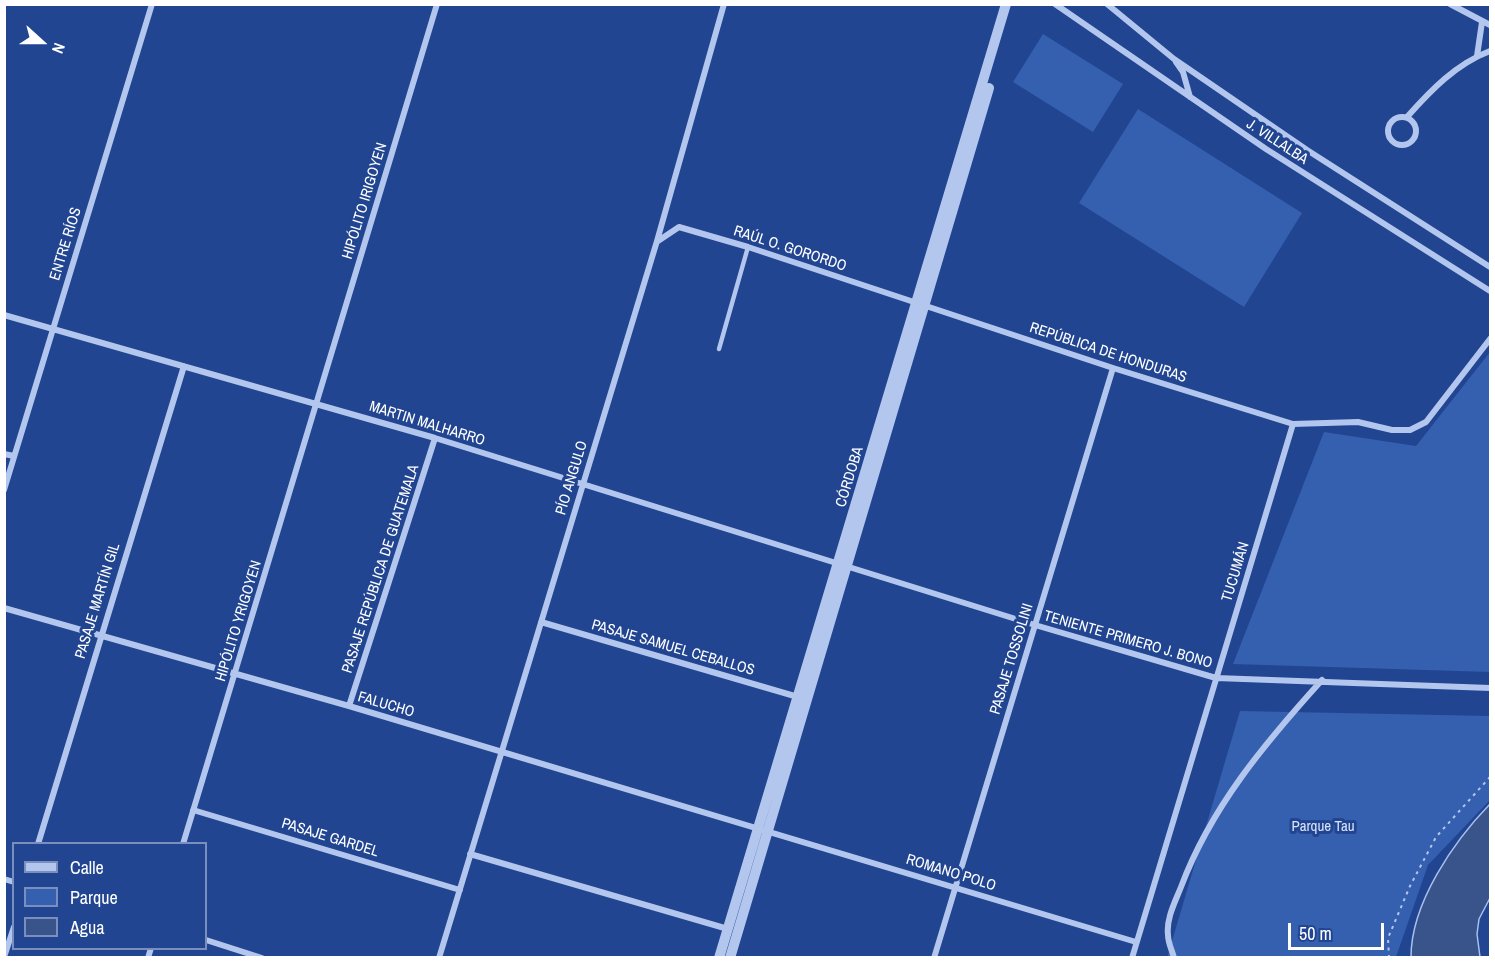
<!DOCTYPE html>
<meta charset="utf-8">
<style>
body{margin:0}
#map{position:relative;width:1495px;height:962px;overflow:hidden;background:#214591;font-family:"Archivo Narrow",sans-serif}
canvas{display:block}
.frame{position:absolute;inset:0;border:6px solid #fff;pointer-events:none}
.legend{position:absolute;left:12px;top:842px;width:195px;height:108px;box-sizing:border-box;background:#214591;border:2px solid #7a8fbd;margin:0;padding:8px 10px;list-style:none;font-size:18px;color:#fff}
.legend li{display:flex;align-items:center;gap:12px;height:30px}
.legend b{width:30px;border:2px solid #7a8fbd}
.north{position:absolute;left:12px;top:12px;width:60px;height:60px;-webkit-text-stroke:4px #214591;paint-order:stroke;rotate:111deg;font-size:16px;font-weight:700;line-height:24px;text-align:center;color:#fff}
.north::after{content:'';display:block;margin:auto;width:21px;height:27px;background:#fff;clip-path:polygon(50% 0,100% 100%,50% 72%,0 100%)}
.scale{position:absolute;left:1288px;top:923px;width:96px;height:27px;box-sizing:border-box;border:3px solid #fff;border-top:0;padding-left:8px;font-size:18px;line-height:21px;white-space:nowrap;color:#fff;-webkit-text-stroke:4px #214591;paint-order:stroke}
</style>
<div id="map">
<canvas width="1495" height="962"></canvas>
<div class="frame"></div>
<ul class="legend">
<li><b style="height:8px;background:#b3c6ed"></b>Calle</li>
<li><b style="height:16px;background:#355faf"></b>Parque</li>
<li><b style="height:16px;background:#39538b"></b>Agua</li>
</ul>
<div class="north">N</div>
<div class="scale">50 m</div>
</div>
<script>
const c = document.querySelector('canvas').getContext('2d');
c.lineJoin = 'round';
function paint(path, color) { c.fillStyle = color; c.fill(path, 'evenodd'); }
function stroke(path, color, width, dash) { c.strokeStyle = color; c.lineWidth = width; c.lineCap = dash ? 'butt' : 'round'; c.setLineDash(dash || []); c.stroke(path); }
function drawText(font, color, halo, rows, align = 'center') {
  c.font = font + ' "Archivo Narrow",sans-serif'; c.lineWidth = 6; c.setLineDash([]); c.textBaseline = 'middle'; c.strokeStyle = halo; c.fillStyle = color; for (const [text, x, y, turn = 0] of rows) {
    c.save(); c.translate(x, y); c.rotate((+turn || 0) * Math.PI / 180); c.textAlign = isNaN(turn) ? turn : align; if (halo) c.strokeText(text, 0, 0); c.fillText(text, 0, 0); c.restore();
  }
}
const green = new Path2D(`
 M1043,34L1123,84L1093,132L1013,82Z
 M1138,109L1302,213L1244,307L1079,203Z
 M1490,352V672L1233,664L1324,432L1416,446Z
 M1240,711L1490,716V800L1428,865L1396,957L1167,958Z`);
const water = new Path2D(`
 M1490,804V898L1479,919L1477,934L1480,957H1411C1411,903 1454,841 1490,804Z`);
const path = new Path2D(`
 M1389,958L1388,938L1410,886L1436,837L1490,777`);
const service = new Path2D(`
 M719,349L748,247`);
const minor = new Path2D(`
 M1055,4L1266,149L1490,291
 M1107,4L1174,59L1307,150L1490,267
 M1450,4L1490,25
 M1477,56L1482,22
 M1176,62L1183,72L1190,97
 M1388 131a14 14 0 1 1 28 0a14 14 0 1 1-28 0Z
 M1407,117C1431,90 1456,64 1490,51
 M658,241L679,227L748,247L1113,368L1293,424L1358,422L1392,430H1410L1426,422L1490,339
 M4,315L435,438L1035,625L1216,678L1490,688
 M4,454L14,456
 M4,490L152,4
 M4,608L349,706L1136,942
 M541,622L798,697
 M349,706L435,438
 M193,810L460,890
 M38,844L184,366
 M183,844L437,4
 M470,854L728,929
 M4,879L14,882
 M206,940L262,958
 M4,957L14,927
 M148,958L151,948
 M439,958L657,241L724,4
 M934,958L1113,368
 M1132,958L1293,424
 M1174,958C1172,950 1168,943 1168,935C1166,919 1175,902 1181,887C1211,807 1265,743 1322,680`);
const tertiary = new Path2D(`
 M719,958L1006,4
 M730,958L989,88`);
const streetNames = [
 ["J. VILLALBA",1277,142,33],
 ["HIPÓLITO IRIGOYEN",365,201,-73],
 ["ENTRE RÍOS",66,244,-73],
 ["RAÚL O. GORORDO",790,249,18],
 ["REPÚBLICA DE HONDURAS",1108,353,18],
 ["MARTIN MALHARRO",427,424,17],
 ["CÓRDOBA",850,477,-73],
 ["PÍO ANGULO",572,478,-73],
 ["PASAJE REPÚBLICA DE GUATEMALA",381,569,-72],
 ["TUCUMÁN",1236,572,-73],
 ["PASAJE MARTÍN GIL",98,601,-73],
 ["HIPÓLITO YRIGOYEN",239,621,-73],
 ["TENIENTE PRIMERO J. BONO",1128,640,16],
 ["PASAJE SAMUEL CEBALLOS",673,648,16],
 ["PASAJE TOSSOLINI",1012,659,-73],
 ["FALUCHO",386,705,16],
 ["PASAJE GARDEL",330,838,17],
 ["ROMANO POLO",951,873,17]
];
const parkNames = [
 ["Parque Tau",1323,827]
];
paint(green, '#355faf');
paint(water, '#39538b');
stroke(water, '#a7c0ee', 1.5);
stroke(path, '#b3c6ed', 2, [3, 4.5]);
stroke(service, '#b3c6ed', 4.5);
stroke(minor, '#b3c6ed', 6);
stroke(tertiary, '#b3c6ed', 10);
drawText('15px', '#fff', '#214591', streetNames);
drawText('15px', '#d9e4f9', '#214591', parkNames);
</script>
